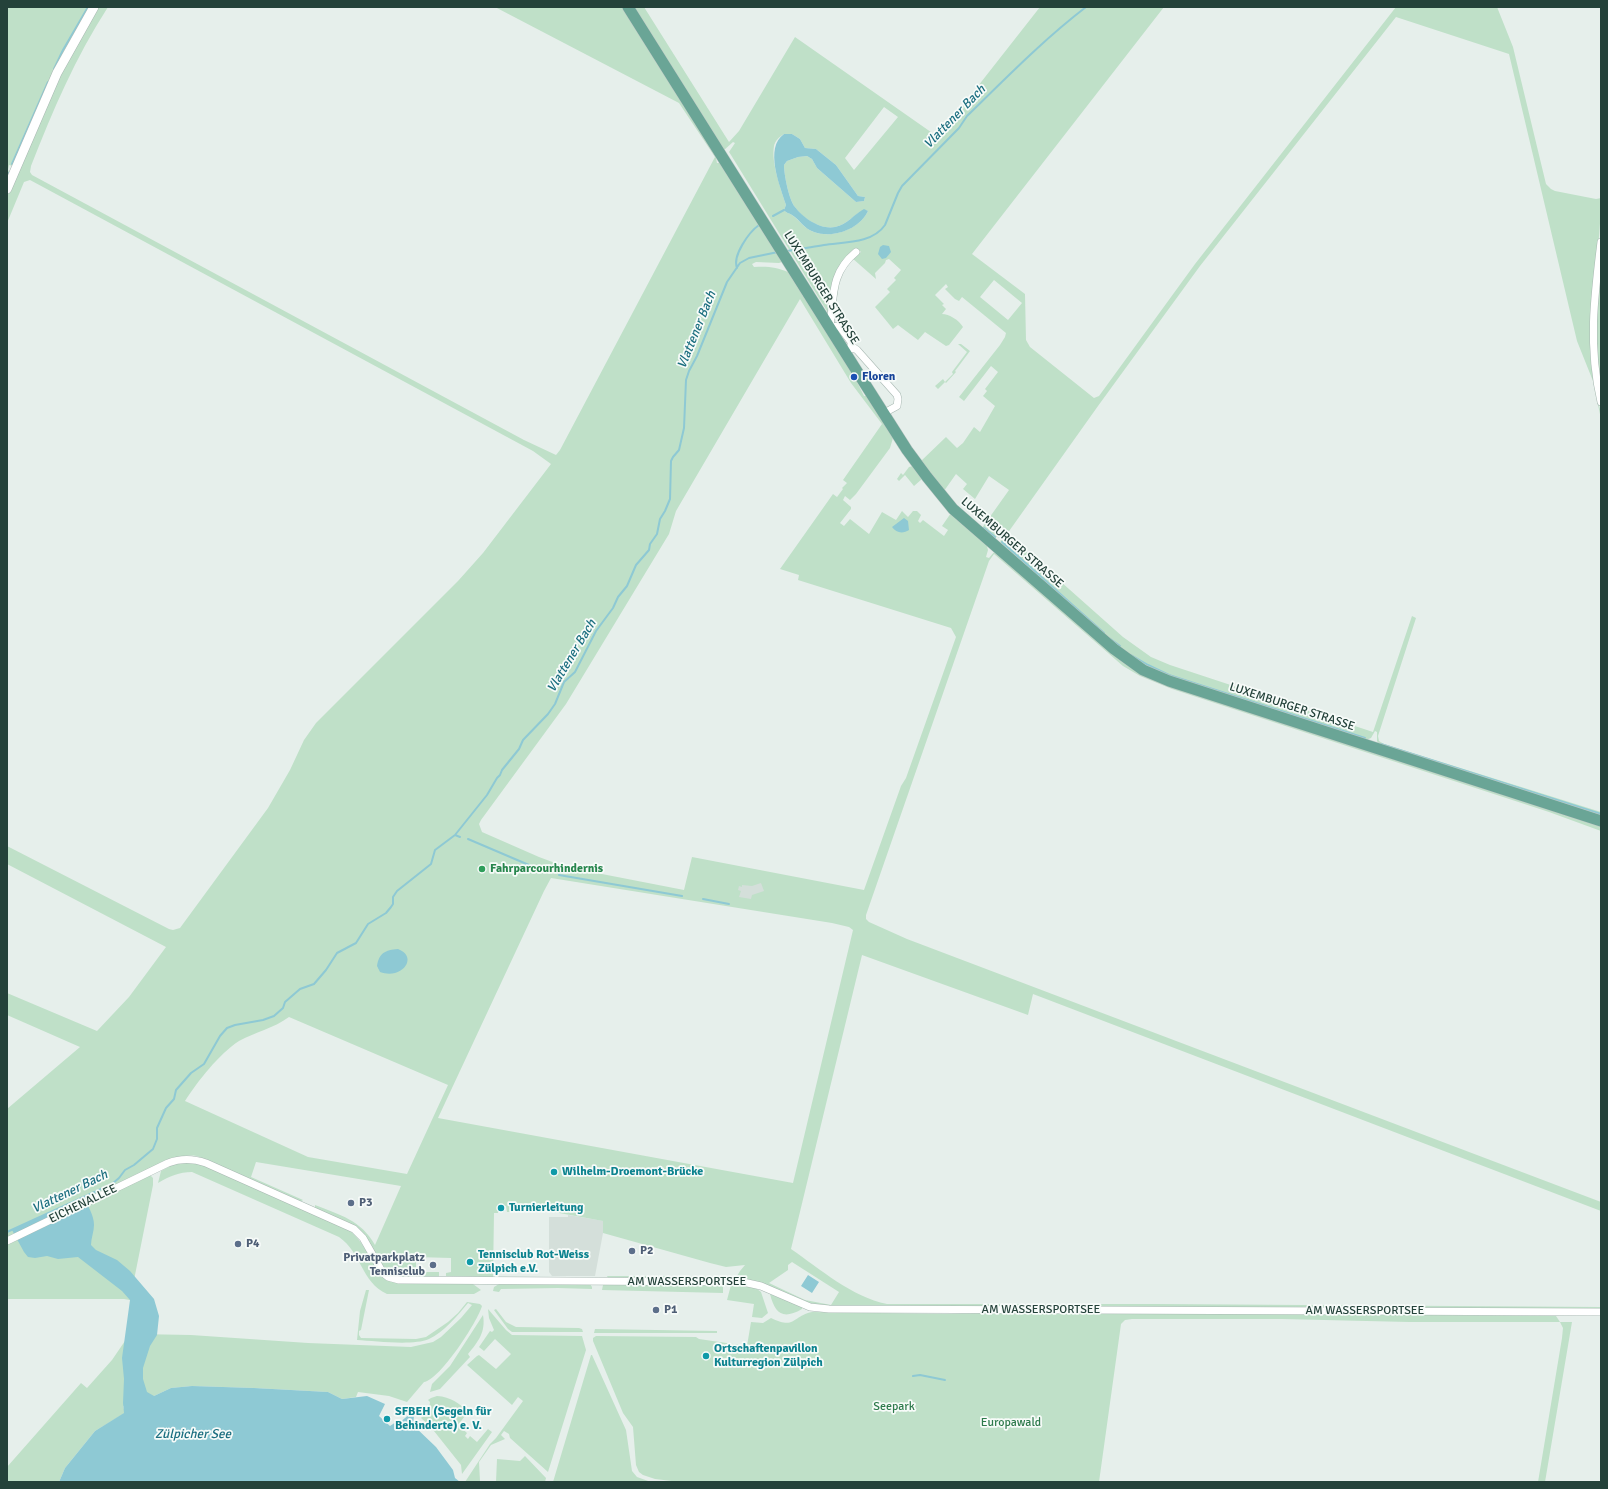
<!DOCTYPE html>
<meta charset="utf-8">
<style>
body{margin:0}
#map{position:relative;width:1608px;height:1489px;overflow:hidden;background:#e6efeb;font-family:Signika,sans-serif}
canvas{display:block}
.frame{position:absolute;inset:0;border:8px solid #24423a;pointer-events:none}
</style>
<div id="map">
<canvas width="1608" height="1489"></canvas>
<div class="frame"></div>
</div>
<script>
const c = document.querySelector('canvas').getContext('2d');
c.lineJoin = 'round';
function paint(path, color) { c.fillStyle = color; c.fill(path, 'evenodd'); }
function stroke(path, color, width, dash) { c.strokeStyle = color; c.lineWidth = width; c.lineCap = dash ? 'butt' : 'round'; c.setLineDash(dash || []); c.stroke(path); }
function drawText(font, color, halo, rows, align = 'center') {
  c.font = font + ' Signika,sans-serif'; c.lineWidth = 3.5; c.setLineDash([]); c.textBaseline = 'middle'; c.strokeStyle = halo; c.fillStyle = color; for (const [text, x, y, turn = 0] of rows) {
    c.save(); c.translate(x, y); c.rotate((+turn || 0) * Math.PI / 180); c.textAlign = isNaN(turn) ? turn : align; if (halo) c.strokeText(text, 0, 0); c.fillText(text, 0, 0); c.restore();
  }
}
const built = new Path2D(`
 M731,865L776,874L770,906L726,898Z
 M568,1215L604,1221L603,1233L595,1276H552L549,1272V1217H568Z`);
const green = new Path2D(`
 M7,7H91L13,166L9,165L8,170L10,173L7,181Z
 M97,7H108C75,58 53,110 31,166L30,172L32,175L524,440L556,455L560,450L715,157L679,103L495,7H624L717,157L716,158L717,163H720L782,262L779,263L756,262L752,264L754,267C767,266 777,267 788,272L853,374L864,396H866L874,405L893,438L890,448L856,494L850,500L845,496L843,500L851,507V509L840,523L844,526L850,519L869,534L882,512L896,520L902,511L908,517L913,511H917L921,515L918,521L920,523L923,520L944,536L948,530L942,526L951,513L986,543L988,550L986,557L989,558L995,551L1123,661L1601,825V831L1549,812L1172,689L1140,676L1123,666L994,554L989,561L866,915V919L869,922L907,939L1601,1202V1211L1033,994L1028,1015L862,955L791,1249C820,1269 852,1297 887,1304H1155L1601,1307V1310L829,1307L812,1304L765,1284L737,1276L740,1271L745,1265L726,1267L710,1263L603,1233V1221L532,1208L530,1211H519L517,1205L513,1204L515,1212H507L506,1206L498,1205V1213H494L493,1277L446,1276V1273L451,1272V1258L416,1257V1272H439V1278H398L386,1273L366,1238L315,1208V1205C340,1215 361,1220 375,1245L401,1186L256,1162L251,1177L303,1200L300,1202L197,1156C181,1154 170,1159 156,1165L7,1238V1109L80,1047L7,1015V993L97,1031L129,997L166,947L7,864V846L169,929L173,930L180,928L268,808L290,770L304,740L316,723L458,581L483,553L551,464L533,451L30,180L24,182L7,223V197L9,191L55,84ZM800,299L851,383L882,424L843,480L847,483L842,488L843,489L837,497L833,494L780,569L799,575L798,580L951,628L956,637L906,778L901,786L864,890L692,857L684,890L566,867L539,857L482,832L479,824L481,820L566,704L669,534L676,511ZM551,878L832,923L849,927L853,930L793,1183L438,1118L544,891ZM761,883L764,891L752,895L751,899L739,897L741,891L738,890L739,886L742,887V885L752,886ZM289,1017L448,1085L407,1174L308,1157L185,1101C198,1081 219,1054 239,1041C256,1032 274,1028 289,1017ZM792,1262L839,1292L831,1305L805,1300L769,1283L788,1270V1265Z
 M632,7H644L729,142L739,131L795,37L938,137L1040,7H1164L972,254L1025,294L1026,340L1030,347L1094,398L1099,396L1195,264L1396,7H1497L1513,47L1546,184L1551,189L1555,191L1596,199L1601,198C1601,246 1590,293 1590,341C1590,365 1595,389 1601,413V419L1593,381L1577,341L1509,54L1396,17L1200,266L1098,406L1007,534L1123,637L1151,657L1170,665L1373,732L1412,616L1416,618L1378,736L1379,741L1384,744L1601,812V818L1380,746L1377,741V732L1375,731L1371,738L1364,741L1171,678L1140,663L1122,652L1000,544L1001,539L998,537H992L982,528L1009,490L989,476L975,499L963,489L967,484L956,474L944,491L920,462L946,437L957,448L963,443L974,427L980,432L995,406L983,396L987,391L985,389L998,372L991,366L964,401L959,397L1000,345L1005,337L1006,333L962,297L959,301L955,299L945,289L948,287L946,284L935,295L944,304L942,305L946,309L942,314C949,314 959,320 963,327L949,345L946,346L925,332L918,340L898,325L893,329L875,307L890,292L887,289L896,280L894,278L901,270L889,259L886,260L885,263L875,273L876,279L852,258L841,273L834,313C833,301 837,276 844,266C848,260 855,257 861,252L858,249C851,254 844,259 840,266C833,278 830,302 830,316L731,155L729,152L735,143L733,142L723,151ZM884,107L898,117L854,170L845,158ZM784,134H792L800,139L805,148L816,149L836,165L858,196L865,197L864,201L856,202L817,168L812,159L807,156L798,157L787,161L784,165C784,174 789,200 795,207C802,218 821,230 835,227C847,225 854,214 864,210L868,211C860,229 832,239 814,232C805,229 800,221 792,215C789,213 786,213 784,210L786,205C781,189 771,163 774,146C775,141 779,137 784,134ZM994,280L1022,303L1008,320L980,297Z
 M1601,264V388L1597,359L1596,318Z
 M958,344H961L970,351L955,371L956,372L946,383L945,382L938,389L935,386L943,379L945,382L953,374L952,372L967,352Z
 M913,466L922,479L914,486L905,475L899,481L897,479L901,473L903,475L909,467Z
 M176,1163H198L350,1231C368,1245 371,1269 391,1282L473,1284L481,1290L474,1294H387C361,1282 362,1253 339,1237L192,1172C179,1172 170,1176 158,1183L161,1171Z
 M150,1175L153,1178V1185L130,1300L124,1299H7V1244Z
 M607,1276H734L732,1278H608Z
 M499,1284H590L592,1287V1289L558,1288L501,1289L499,1292L493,1291L494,1287Z
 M603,1285H723V1293L602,1290Z
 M731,1285C740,1285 753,1284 761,1292L768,1313L762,1318L752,1317L754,1304L727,1300Z
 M366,1290H369L361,1330L359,1331V1335L361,1338L416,1339L426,1337L448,1322L458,1313L467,1302L480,1304L482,1306C478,1321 440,1380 424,1382L407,1402L389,1396L358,1392L356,1397L342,1399L328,1392L254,1388L192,1386L171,1388L154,1396L123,1406L125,1413L95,1431L65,1468L59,1482H7V1467L81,1383L87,1388L112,1360L127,1338L137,1334L191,1335L308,1343L411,1347L433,1342L441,1337L461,1318L472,1305L468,1303C457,1316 444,1332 429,1339C413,1346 375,1341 357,1340L360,1311Z
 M770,1294L802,1307V1309C783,1320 775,1314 770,1294Z
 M488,1309L506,1330L512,1335L582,1336L586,1350L548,1472L510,1438L509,1434L504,1431L501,1435L505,1439L491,1445L479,1462L480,1481L486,1482H465L490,1444L496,1438L523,1401L518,1397L512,1405L467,1365L477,1356L479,1355L496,1369L511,1354L495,1339L484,1351L479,1347L490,1331L492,1332L494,1330L489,1318Z
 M496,1309L506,1322L516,1327L579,1328L582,1329L583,1332H512L508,1329L494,1310Z
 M1115,1310L1172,1313L1556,1316L1560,1322H1572L1545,1482H1538L1562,1338L1563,1328L1560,1322H1409L1282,1319H1132L1125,1320L1121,1324L1099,1482H680L655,1479L643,1475L639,1472L636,1465L633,1427L623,1413L593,1341V1338L596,1336L696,1337L699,1339L747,1346L751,1322L763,1323L771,1318C796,1330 792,1316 812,1312L946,1314Z
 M483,1315C486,1332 478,1342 468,1354L470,1357L440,1389L430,1392L432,1384L450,1366Z
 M595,1329L717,1331V1333H594Z
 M591,1355H592L626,1430L632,1471L637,1477L651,1482H553Z
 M437,1396C451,1397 459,1403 468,1412L458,1425L467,1433L465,1436L468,1439L470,1436L477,1442L488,1429L492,1432L462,1474L461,1465L430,1426L421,1418L429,1409L430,1402L428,1400L431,1398Z
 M525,1456L546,1478L545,1482H496L497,1459L520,1461Z`);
const water = new Path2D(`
 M784,134H792L800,139L805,148L816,149L836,165L858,196L865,197L864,201L856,202L817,168L812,159L807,156L798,157L787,161L784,165C784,174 789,200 795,207C803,218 821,230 835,227C847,225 854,214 864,209L868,211C860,229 833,239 814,232C804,229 800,220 792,215C789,213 786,213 784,210L786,205C780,186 764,148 784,134Z
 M883,245L889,246L891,252L886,258L882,259L878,254L880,247Z
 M904,518L908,521L909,530C903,534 896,533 892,527Z
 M398,949C419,957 402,980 380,972L377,966C379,953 385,950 398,949Z
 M84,1197C88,1206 94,1216 94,1225C94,1232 91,1238 91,1245L96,1250L117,1260L130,1271L154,1299L159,1316L157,1335L150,1346L143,1368V1379L147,1392L154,1396L171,1388L192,1386L254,1388L328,1392L342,1399L367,1396L385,1404L379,1416L390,1426L396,1422L399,1423L411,1413L414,1416L413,1425L436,1447L453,1470L455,1478L460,1482H59L65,1468L95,1431L124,1413L123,1403L124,1379L122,1358L130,1300L122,1291L78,1257L58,1259L47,1256L35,1258L28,1257L24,1252L12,1230Z
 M808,1275L819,1282L812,1293L801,1286Z`);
const stream = new Path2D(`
 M54,69L63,50L88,7
 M12,164L48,82
 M7,175L8,173
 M773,216L784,210
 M786,251C799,250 811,247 824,245C843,242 872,244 885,225L898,193L902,186L959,128L967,116C1005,79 1043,40 1086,7
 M737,268C732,256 749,232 759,225
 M984,528L995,537
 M1002,542L1104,633
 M1109,638L1120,646
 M1131,655L1148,665L1169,675L1365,738
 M1381,744L1601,814
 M455,835L460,837
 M468,839L543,871H547
 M559,875L682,896
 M703,899L729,904
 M7,1232L112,1184L119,1178L125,1170L134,1165L153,1149L157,1139V1128L166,1108L174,1099L176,1090L191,1073L204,1064L220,1036L227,1028L235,1025L263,1020L274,1016L283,1008L285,1002L300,989L314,984L326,970L337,953L356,943L368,924L386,913L391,907L393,904V897L397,891L431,864L435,850L455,835L487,795L497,778L500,775L502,770L519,749L523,740L548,714L555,704L564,682L575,672L596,631L613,608L618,597L627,586L636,565L649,550L650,544L657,534L660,519L665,511L670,499L671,461L673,457L679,450L684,428L686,380L689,371L697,356L727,282L740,263L749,258L778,252
 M913,1376L920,1375L945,1380`);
const minor = new Path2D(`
 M1601,242C1594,298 1588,346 1601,402
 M848,350L854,348L857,350L897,395L898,399L897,406L884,413
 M846,353L851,347V342L839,326L830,327C834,297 830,273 856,252
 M7,1241L168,1163C181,1158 192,1158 206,1163L354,1229L363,1238L383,1273L388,1277L399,1280L743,1282L761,1286L810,1307L829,1309L1601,1312`);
const tertiary = new Path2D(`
 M7,189L57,73L94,7`);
const primary = new Path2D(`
 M628,7L865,384L907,450L927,477L953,509L1114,649L1143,670L1169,681L1601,821`);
const markers = [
 [854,377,4,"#1a4fb4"],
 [482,869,4,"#2e9e5b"],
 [554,1172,4,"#0f9aa8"],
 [351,1203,4,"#5c6f8a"],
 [501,1208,4,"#0f9aa8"],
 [238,1244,4,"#5c6f8a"],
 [632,1251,4,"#5c6f8a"],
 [470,1262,4,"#0f9aa8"],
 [433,1265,4,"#5c6f8a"],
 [656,1310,4,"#5c6f8a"],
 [706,1356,4,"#0f9aa8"],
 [387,1419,4,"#0f9aa8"]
];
const streetNames = [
 ["LUXEMBURGER STRASSE",821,288,58],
 ["LUXEMBURGER STRASSE",1012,543,41],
 ["LUXEMBURGER STRASSE",1292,707,18],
 ["EICHENALLEE",83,1204,-26],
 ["AM WASSERSPORTSEE",687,1282],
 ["AM WASSERSPORTSEE",1041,1310],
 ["AM WASSERSPORTSEE",1365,1311]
];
const transitNames = [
 ["Floren",862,377]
];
const leisureNames = [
 ["Fahrparcourhindernis",490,869]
];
const cultureNames = [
 ["Wilhelm-Droemont-Brücke",562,1172],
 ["Turnierleitung",509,1208],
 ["Tennisclub Rot-Weiss",478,1255],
 ["Zülpich e.V.",478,1269],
 ["Ortschaftenpavillon",714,1349],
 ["Kulturregion Zülpich",714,1363],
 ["SFBEH (Segeln für",395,1412],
 ["Behinderte) e. V.",395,1426]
];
const serviceNames = [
 ["P3",359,1203],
 ["P4",246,1244],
 ["P2",640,1251],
 ["Privatparkplatz",425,1258,"right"],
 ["Tennisclub",425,1272,"right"],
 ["P1",664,1310]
];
const parkNames = [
 ["Seepark",894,1407],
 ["Europawald",1011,1423]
];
const waterNames = [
 ["Vlattener Bach",955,117,-46],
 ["Vlattener Bach",697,330,-68],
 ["Vlattener Bach",572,656,-59],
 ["Vlattener Bach",70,1192,-26],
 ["Zülpicher See",193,1435]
];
paint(built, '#d4dfda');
paint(green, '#bfe0c8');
paint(water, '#8ec9d4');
stroke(stream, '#8ec9d4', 2);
stroke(minor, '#a8b8b2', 8);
stroke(tertiary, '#a8b8b2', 10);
stroke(primary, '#c2cac8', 12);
stroke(minor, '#fff', 7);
stroke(tertiary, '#fff', 9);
stroke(primary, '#6aa596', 11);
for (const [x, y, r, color] of markers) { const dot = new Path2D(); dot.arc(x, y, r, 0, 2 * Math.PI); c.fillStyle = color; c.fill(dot); stroke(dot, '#f7fbf9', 1.5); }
drawText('12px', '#24423a', '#f7fbf9', streetNames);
drawText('bold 12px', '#164399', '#f7fbf9', transitNames, 'left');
drawText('bold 12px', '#27864d', '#f7fbf9', leisureNames, 'left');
drawText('bold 12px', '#0d838f', '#f7fbf9', cultureNames, 'left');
drawText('bold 12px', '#4e5e75', '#f7fbf9', serviceNames, 'left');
drawText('12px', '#2d7a4b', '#f7fbf9', parkNames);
drawText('italic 13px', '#1c6f80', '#f7fbf9', waterNames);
</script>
